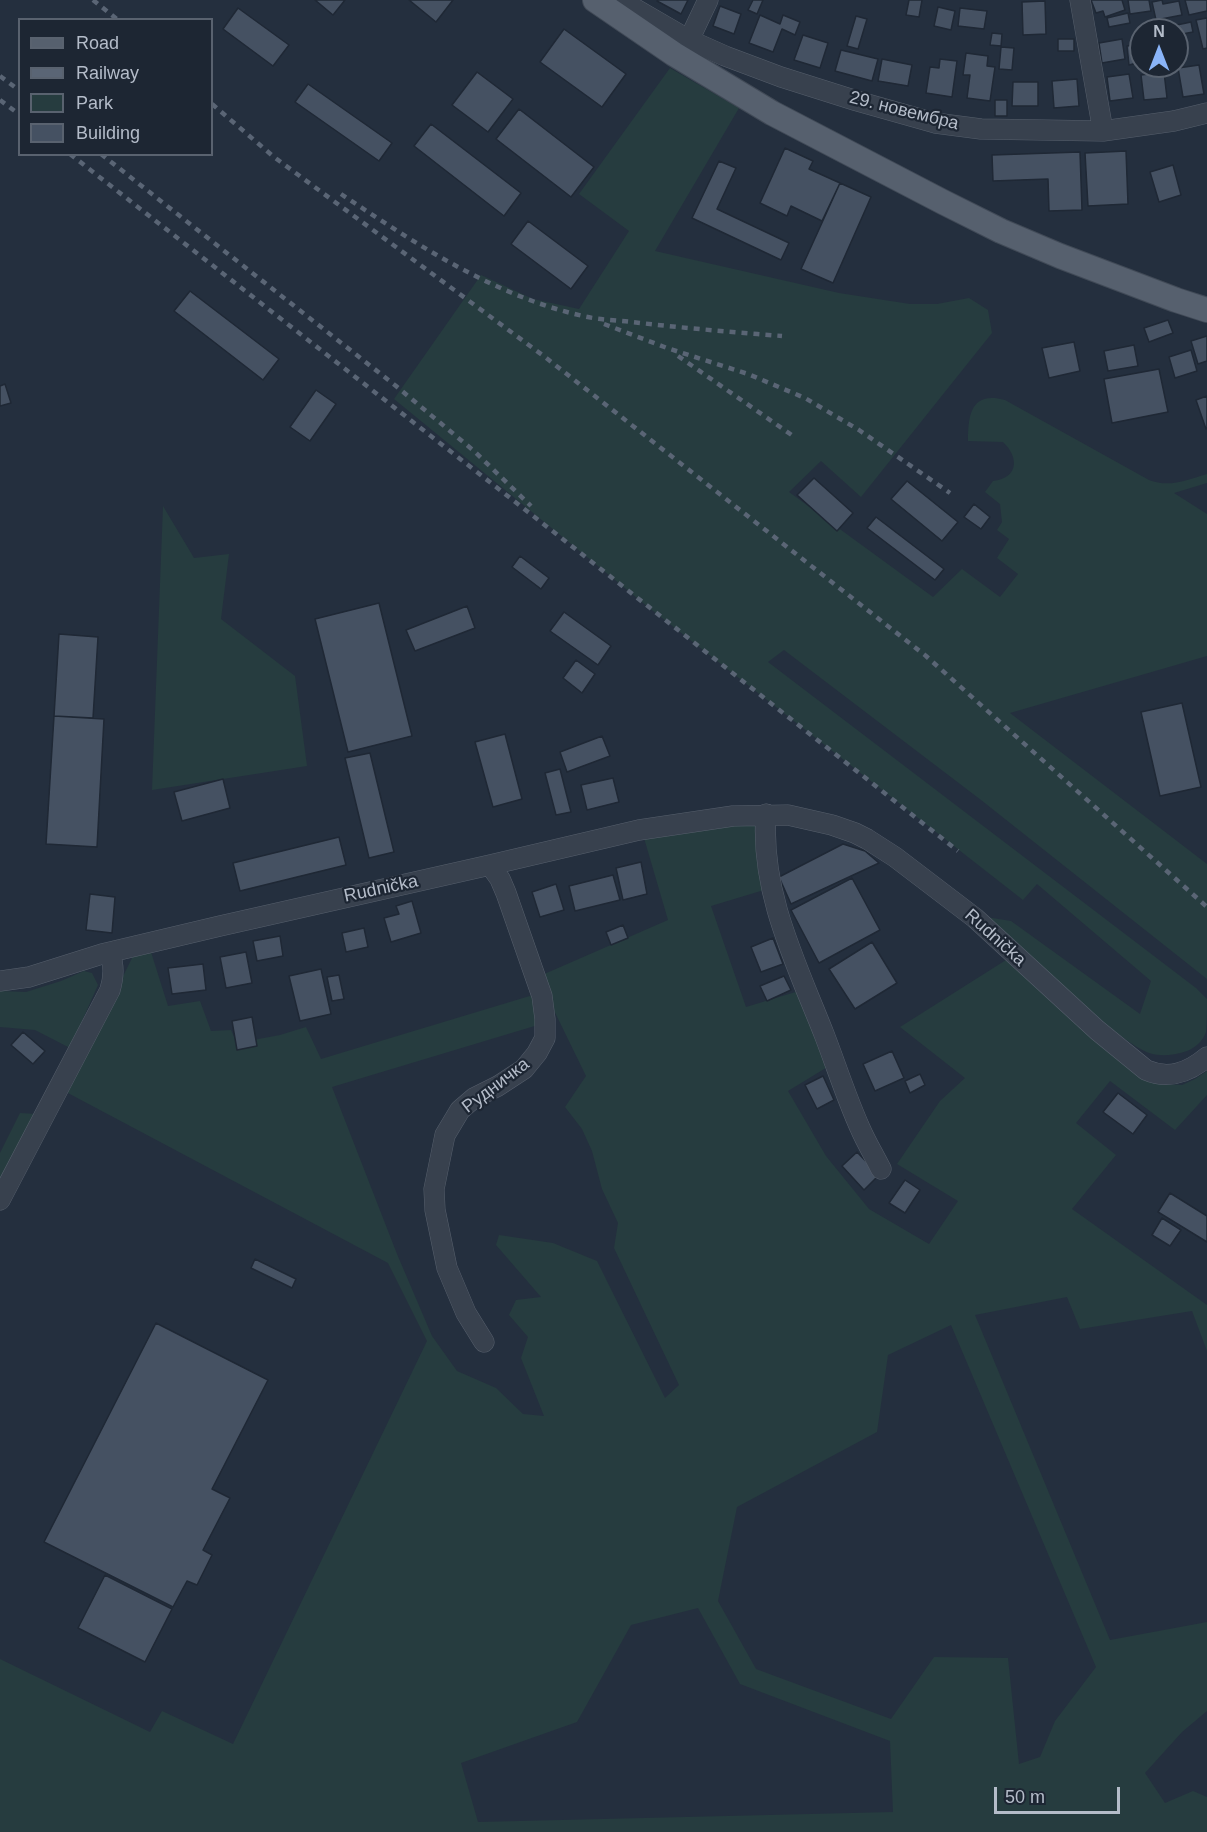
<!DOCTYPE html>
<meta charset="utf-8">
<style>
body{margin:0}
#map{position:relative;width:1207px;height:1832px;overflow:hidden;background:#242f3e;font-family:Arial,sans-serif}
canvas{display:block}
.legend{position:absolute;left:18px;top:18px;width:195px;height:138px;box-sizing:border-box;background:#1d2633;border:2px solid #59626f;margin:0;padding:8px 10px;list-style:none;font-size:18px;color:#b4bcc9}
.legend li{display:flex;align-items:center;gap:12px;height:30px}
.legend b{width:30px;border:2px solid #59626f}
.north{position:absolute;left:1129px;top:18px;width:60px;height:60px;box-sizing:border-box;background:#1d2633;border:2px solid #59626f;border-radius:50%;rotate:0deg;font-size:16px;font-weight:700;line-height:24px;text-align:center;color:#b4bcc9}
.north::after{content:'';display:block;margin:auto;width:21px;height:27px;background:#8ab4f8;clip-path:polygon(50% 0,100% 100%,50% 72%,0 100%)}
.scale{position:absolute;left:994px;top:1787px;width:126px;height:27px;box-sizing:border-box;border:3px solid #b4bcc9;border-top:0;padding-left:8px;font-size:18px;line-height:21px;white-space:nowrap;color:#b4bcc9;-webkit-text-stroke:4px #1d2633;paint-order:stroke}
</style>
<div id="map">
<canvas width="1207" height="1832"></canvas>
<ul class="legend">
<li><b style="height:8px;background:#56606e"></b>Road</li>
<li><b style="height:8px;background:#5a6575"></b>Railway</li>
<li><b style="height:16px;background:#263c3f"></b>Park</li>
<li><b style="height:16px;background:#455162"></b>Building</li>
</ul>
<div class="north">N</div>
<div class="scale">50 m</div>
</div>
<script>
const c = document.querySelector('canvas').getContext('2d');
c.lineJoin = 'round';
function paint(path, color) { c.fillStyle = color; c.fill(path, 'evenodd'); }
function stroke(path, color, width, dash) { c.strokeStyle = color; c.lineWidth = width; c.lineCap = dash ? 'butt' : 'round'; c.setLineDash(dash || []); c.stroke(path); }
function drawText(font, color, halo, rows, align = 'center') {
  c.font = font + ' Arial,sans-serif'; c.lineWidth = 4.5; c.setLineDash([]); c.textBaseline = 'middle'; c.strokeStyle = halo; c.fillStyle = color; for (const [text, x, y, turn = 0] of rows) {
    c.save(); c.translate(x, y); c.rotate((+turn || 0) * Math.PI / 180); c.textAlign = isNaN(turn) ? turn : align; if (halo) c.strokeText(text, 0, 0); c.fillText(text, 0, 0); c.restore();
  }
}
const green = new Path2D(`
 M670,68L739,108L655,251L839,293L910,304H937L969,298L988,310L992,333L861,497L821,461L789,492L933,597L962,569L1000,597L1018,574L997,558L1009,539L997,530L1002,522L1000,504L985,492L993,481C1019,478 1019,457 1003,442L968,441C968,413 972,391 1005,400L1149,480C1169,488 1187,480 1207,474V483L1174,493L1207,514V656L1010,713L1207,864V979L981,800L784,650L768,662L1196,988L1207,999C1207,1009 1207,1023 1206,1032C1203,1041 1195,1048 1187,1051C1152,1062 1141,1050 1114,1031L980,916L1011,921L1140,1014L1151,981L1037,884L1023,900L648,607L394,399L481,275L533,299L579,309L629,231L579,194Z
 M163,506L194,558L229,554L221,619L295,676L307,766L152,790Z
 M722,824H771L774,887L711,906L746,1007L799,991L829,1066L788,1091L826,1156L869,1209L929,1244L958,1201L897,1164L940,1101L965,1078L900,1027L1006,960L1109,1051L1164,1084L1182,1085L1195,1079L1207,1071V1095L1175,1130L1110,1081L1076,1123L1116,1155L1072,1209L1207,1305V1351L1192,1311L1080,1329L1067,1297L975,1315L1110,1640L1207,1622V1711L1182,1732L1145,1773L1165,1803L1193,1791L1207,1797V1832H0V1659L150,1732L162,1711L233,1744L427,1341L388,1263L66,1092L133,956L151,952L168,1006L200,1001L211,1031L231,1030L237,1043L280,1035L306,1027L321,1059L533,995L538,1025L332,1087L397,1254L432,1336L457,1371L496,1388L523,1414L544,1416L521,1358L528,1337L509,1315L516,1300L541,1297L496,1245L499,1235L553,1243L597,1261L665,1398L679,1385L614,1248L618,1223L602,1189L592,1151L582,1129L565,1107L586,1076L545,992L542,975L668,920L644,838ZM951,1325L1096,1667L1055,1721L1040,1757L1019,1764L1008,1658L934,1657L891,1719L756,1669L718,1601L737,1507L877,1432L888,1355ZM698,1608L740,1684L890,1741L893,1812L478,1822L461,1763L577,1722L631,1625Z
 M84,971L92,973L98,985L70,1048L35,1030L0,1027V991L26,992L61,981Z
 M20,1113L36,1114L0,1183V1153Z`);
const building = new Path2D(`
 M315,0H345L333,15Z
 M409,0H453L436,22Z
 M658,0H688L681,14L657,1Z
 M753,0H763L757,14L748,10Z
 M909,0H922L919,17L906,15Z
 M1091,0H1122L1125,10L1105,17L1103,11L1096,13Z
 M1128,0H1149L1151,11L1130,14Z
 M1162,0L1163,4L1179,1L1182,15L1156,20L1152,2Z
 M1185,0H1207V11L1189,15Z
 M1045,1L1046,34L1023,35L1022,2Z
 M720,6L741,14L734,34L713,26Z
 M938,7L955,11L951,30L934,26Z
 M238,8L289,45L273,66L223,29Z
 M960,8L987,11L984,29L958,26Z
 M1128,13L1130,23L1109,27L1107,18Z
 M760,15L780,24L783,15L800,22L795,35L782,29L773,52L749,43Z
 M856,16L867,19L858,49L847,46Z
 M1207,18V48L1203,49L1196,20Z
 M1191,22L1193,32L1177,35V30H1173L1172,26Z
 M564,29L626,74L602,107L540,62Z
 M992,33L1002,34L1001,46L990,45Z
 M803,35L828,43L820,68L794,60Z
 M1058,39H1074V51H1058Z
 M1122,39L1125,59L1102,63L1099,43Z
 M1134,45L1137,63L1129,65L1127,46Z
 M1001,47L1014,48L1012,70L999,69Z
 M841,50L878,59L872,81L835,71Z
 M966,53L988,56L987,66L995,67L990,101L967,98L970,75H963Z
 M882,59L912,65L908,86L878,81Z
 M940,59L957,61L952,97L926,93L930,67L939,68Z
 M1199,65L1204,94L1183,97L1178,68Z
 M477,72L513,99L488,132L452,105Z
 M1164,72L1167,98L1144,100L1141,75Z
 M1129,74L1133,98L1110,101L1107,77Z
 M1077,79L1079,106L1054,108L1052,81Z
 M1013,82H1038V106H1012Z
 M308,84L392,143L379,161L295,102Z
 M995,100H1007V116H995Z
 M519,109L594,167L571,197L496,139Z
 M431,124L521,193L504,216L414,146Z
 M785,148L813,161L809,169L840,183L822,221L791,206L787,216L760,203Z
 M1126,151L1128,204L1088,206L1085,153Z
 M1080,152L1082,210L1049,211L1048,179L993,181L992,155Z
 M719,161L736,168L717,209L789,243L781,260L692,218Z
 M1173,165L1181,195L1159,202L1150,172Z
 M840,183L871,197L833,283L801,269Z
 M528,221L588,266L571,289L511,244Z
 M190,291L279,359L263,380L174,311Z
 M1168,320L1173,333L1149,342L1144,328Z
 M1207,336V361L1198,364L1191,341Z
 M1074,342L1080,371L1049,378L1042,348Z
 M1134,345L1138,366L1108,371L1104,351Z
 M1191,350L1197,371L1175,378L1169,357Z
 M1159,369L1168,412L1112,423L1104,379Z
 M5,384L11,403L0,406V386Z
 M316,390L336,404L310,441L290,427Z
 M1207,396V428L1206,429L1196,400Z
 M814,478L853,513L837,531L797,495Z
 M907,481L958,522L942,541L891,499Z
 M974,504L990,517L981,529L964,517Z
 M876,517L944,569L935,580L867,528Z
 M520,556L549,578L541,589L512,567Z
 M379,603L412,736L348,752L315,619Z
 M467,606L475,628L415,651L406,630Z
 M564,612L611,646L598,665L550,631Z
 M59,634L98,637L93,718L54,716Z
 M576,660L595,674L582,693L563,678Z
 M1182,703L1201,787L1160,796L1141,712Z
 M54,716L104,719L97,847L46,844Z
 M505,734L522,799L493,807L475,742Z
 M602,736L610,756L567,772L560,752Z
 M370,753L394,852L369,858L345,758Z
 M560,769L571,812L556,815L545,773Z
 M613,778L619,802L587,810L581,785Z
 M223,779L230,808L182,821L174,792Z
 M339,837L346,865L240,891L233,863Z
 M843,844L865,851L879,863L791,904L779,877Z
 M641,862L647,894L623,900L616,868Z
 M613,875L620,900L575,911L569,886Z
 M852,878L880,930L819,963L791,910Z
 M556,884L564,910L540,917L532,892Z
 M90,894L115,897L112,933L86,930Z
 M412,901L421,933L391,942L384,918L399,914L396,906Z
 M623,925L628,938L611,945L606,932Z
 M364,928L368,947L346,952L342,933Z
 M280,936L283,956L257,961L253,941Z
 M773,938L783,964L761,972L751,947Z
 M872,942L897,983L855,1009L829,969Z
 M246,952L252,983L226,988L220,957Z
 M203,964L206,990L172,994L168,968Z
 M321,969L331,1014L300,1021L289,976Z
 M339,975L344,999L332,1001L327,977Z
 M784,976L791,990L767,1001L760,986Z
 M252,1017L257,1046L237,1050L232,1021Z
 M23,1032L45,1051L33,1064L11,1045Z
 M892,1051L904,1078L875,1091L863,1064Z
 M920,1074L925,1085L910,1093L905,1081Z
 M823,1076L834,1100L817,1109L805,1085Z
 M1118,1093L1147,1115L1133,1134L1103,1112Z
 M857,1152L879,1175L864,1190L842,1166Z
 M905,1180L920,1190L905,1213L889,1203Z
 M1170,1193L1207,1216V1242L1158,1212Z
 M1162,1218L1181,1230L1170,1246L1152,1235Z
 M255,1259L296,1279L292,1288L251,1268Z
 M156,1323L268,1380L212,1489L230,1498L203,1550L212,1555L197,1585L187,1581L173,1607L44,1542Z
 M105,1575L172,1609L145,1662L78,1628Z`);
const minor = new Path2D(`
 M620,0L689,40L725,56L781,77L857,101L935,123L981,129L1103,131L1174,121L1207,113
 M1080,0L1103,131
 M680,48L689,40L708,0
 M766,814C760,892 796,963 824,1034C836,1065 846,1097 860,1128C866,1142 874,1155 881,1169
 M0,981L29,977L102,954L220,926L490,865L639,830L733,816L788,815L832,825L855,833L867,839L895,857L975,918L1097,1030L1146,1070C1169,1080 1189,1072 1207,1057
 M0,1200L110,990C114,976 114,966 110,952
 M484,1342L466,1313L447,1268L435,1210L434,1189L445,1135L460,1110L474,1098L498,1086L524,1069L537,1053L545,1038V1019L542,996L506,893L500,879L490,865`);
const major = new Path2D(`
 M595,0L674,54L772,113L943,202L1001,231L1060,256L1176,300L1207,310`);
const rail = new Path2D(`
 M93,0L118,20
 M0,76L20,91
 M0,100L20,115
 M212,104L274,157L545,357L926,656L1207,907
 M70,154L578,551L958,851
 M101,154L396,386L474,451L531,506
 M341,194C416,244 494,296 583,316C599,320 616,320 632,322C682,328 732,332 782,336
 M604,324L667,348L748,374L805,398L859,430L950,493
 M678,356L796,438`);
const streetNames = [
 ["29. новембра",904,111,14],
 ["Rudnička",381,889,-12],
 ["Rudnička",995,938,42],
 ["Рудничка",496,1086,-37]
];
paint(green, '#263c3f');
paint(building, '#455162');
stroke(building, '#1f2835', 1.5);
stroke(minor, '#565f6c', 21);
stroke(major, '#414a57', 26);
stroke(minor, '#38414e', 20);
stroke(major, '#56606e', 24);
stroke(rail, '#5a6575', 4.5, [6, 6]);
drawText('18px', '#b4bcc9', '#1d2633', streetNames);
</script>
